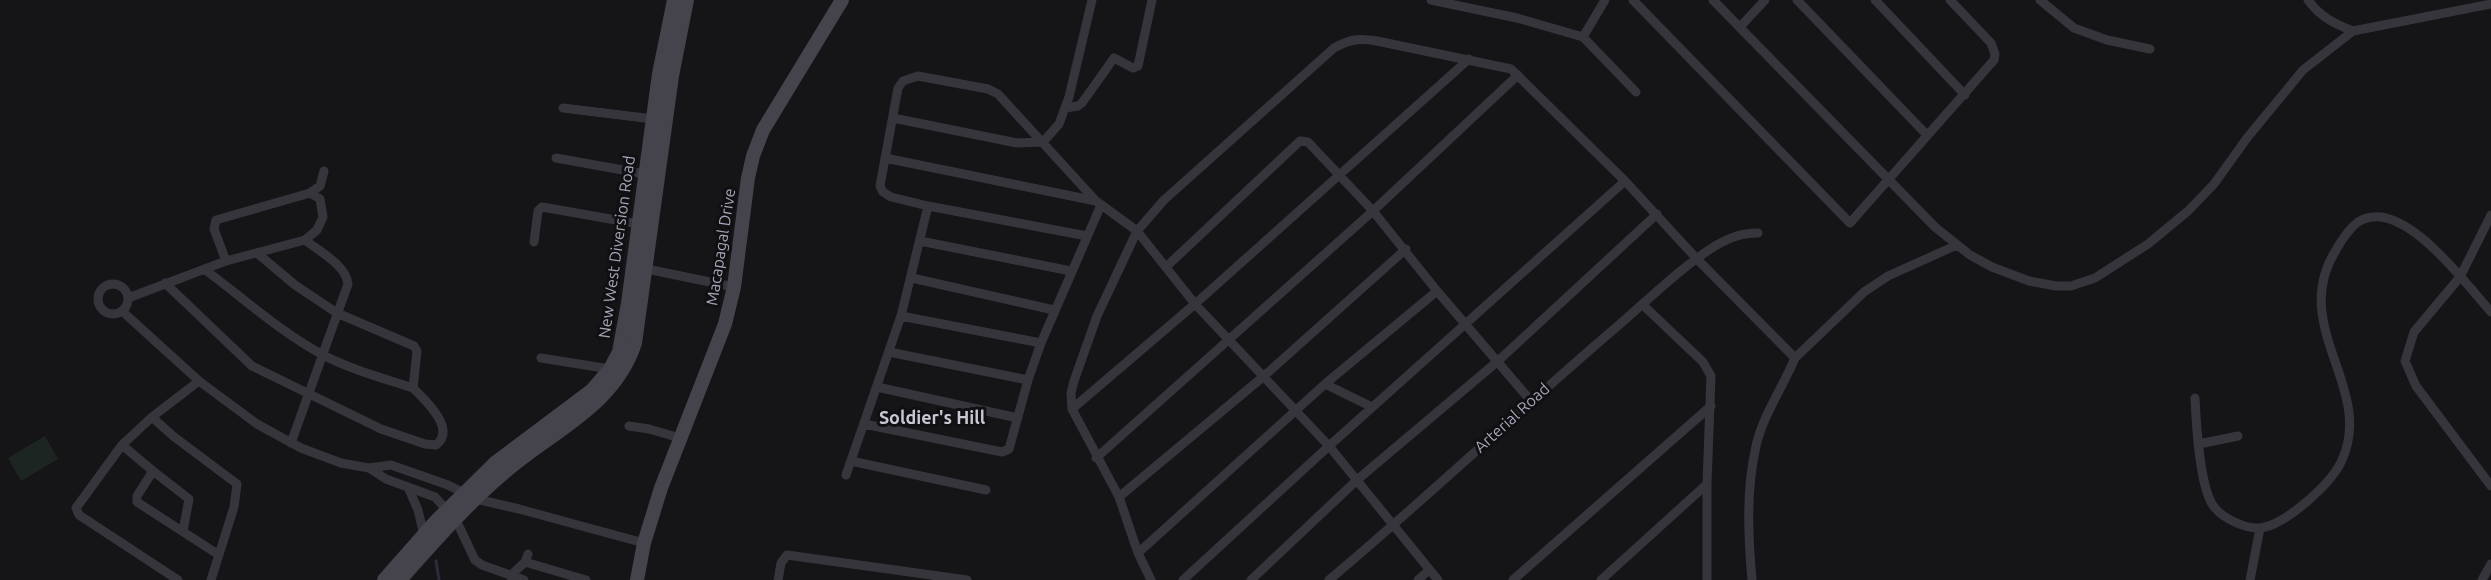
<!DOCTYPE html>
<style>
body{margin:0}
canvas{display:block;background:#151417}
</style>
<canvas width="2491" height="580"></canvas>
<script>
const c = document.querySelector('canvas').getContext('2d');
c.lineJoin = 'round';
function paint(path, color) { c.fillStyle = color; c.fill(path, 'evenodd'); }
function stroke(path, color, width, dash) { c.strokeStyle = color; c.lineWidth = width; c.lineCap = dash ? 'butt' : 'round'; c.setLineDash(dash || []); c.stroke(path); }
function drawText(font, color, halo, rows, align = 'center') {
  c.font = font + ' Ubuntu,sans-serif'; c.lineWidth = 6; c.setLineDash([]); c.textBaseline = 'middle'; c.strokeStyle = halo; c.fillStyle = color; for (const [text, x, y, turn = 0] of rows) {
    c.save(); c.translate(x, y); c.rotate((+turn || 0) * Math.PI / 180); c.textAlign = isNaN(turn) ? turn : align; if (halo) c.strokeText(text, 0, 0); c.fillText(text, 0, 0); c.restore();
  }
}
const green = new Path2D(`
 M45,436L58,459L21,481L8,458Z`);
const stream = new Path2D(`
 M436,561L439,580`);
const street = new Path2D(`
 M1431,0L1517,18L1583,37L1636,92
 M1633,0L1850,223L1994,60L1995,54L1991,43L1950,0
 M1713,0L1935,227L1970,255L1992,267L2029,281L2056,286H2071L2095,278L2148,244L2188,211L2214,184L2247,138L2303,70L2353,31L2491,4
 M1797,0L1926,134
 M1875,0L1965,95
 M2040,0L2074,28L2107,40L2150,49
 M2308,0C2320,17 2335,24 2353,31
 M1740,27L1765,0
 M1583,37L1605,0
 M563,108L653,119
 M1065,108L1078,106L1082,103L1114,58L1133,68L1138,66L1152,0
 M893,118L1017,143L1043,142L1059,124L1069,97L1092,0
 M556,158L645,174
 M885,158L1096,201
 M2491,215L2460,277L2414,332L2405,361L2416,386L2491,486
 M1087,236L928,206L891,197L883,192L880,186L898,88L903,81L918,76L988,89L998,94L1096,201L1137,231L1195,304L1329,446L1438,580
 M920,241L1071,271
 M534,242L538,211L542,207L639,224
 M226,261L214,229L216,220L310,193L320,186L324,171
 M1166,267L1300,141L1308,142L1373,211L1437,291L1531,401
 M642,268L734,287
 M204,269C242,297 280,332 323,355C352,370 383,378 413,388
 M912,278L1054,310
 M165,283L252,366L381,429L425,444L436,445C457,429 425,400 413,388L417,351L414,346L337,313L295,285L257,253
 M98 299a15 15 0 1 1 30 0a15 15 0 1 1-30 0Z
 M128,298L226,261L305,240L317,230L323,217L320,199L310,193
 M1643,305L1703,362L1711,376L1707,484V580
 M122,311L199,381L257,424L301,448L341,463L369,468L391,465L448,485L476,499L519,509L644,543
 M901,316L1041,343
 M889,352L1028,380
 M541,358L610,369
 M1325,384L1372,407
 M877,387L1018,418
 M2195,398C2196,421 2200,492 2215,508C2224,519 2246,529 2260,528C2286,525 2332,483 2342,460C2375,388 2288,326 2336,250C2341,241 2350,228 2358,222C2401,194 2466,284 2491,312
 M1072,409L1195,304L1469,59
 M152,417L173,436L237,484L234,507L211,580
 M864,424L1002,452L1009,449L1028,380L1041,343L1101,205
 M629,426L649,429L680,438
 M291,443L348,284C346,265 319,251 305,240
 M2199,444L2238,436
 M122,445L153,471L137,496V502L219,555
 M1096,458L1373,211L1518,75
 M851,461L986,490
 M369,468L386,479L435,497L456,520L475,560L482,565L524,580
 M153,471L189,499L183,531
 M846,475L901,316L928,206
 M408,487L418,510L424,535
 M1119,497L1264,376L1406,249
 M1138,553L1325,384L1437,291
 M525,562L586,580
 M510,576L525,562L528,554
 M178,580L79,515L76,508L122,445L152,417L199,381
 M778,580L781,563L787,555L967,580
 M1151,580L1138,553L1119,497L1072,409L1071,393L1074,381L1097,316L1137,231L1164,200L1334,48C1350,39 1359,38 1377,41L1511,69L1625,181L1697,259L1795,358L1864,292L1888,276L1957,245
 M1183,580L1329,446L1625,181
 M1251,580L1357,480L1498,361L1657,214
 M1329,580C1423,501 1513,416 1606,336C1640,308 1678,269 1715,246C1729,238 1741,233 1758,233
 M1418,580L1429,570
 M1513,580L1711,406
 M1601,580L1707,484
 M1752,580C1748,535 1746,491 1756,446C1763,415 1783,387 1795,358
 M2250,580L2260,528
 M2482,580L2491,564`);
const secondary = new Path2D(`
 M384,580L436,521L496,462L592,390L610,369L619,352L628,303L659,74L674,0
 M400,580C433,543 467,504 505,472C552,431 615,406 635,343L672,76L687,0
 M637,580L644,543L661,488L725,324L734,287L748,178L753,156L763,130L842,0`);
const streetNames = [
 ["New West Diversion Road",617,247,-82],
 ["Macapagal Drive",721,247,-81],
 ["Arterial Road",1512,418,-42]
];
const neighbourhoodNames = [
 ["Soldier's Hill",932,418]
];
paint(green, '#1c2521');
stroke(stream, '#2a2c3b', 3);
stroke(street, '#37353c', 9);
stroke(secondary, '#45434c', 14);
drawText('16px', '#a8a5b8', '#101012', streetNames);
drawText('bold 18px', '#c9c7d3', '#101012', neighbourhoodNames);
</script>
